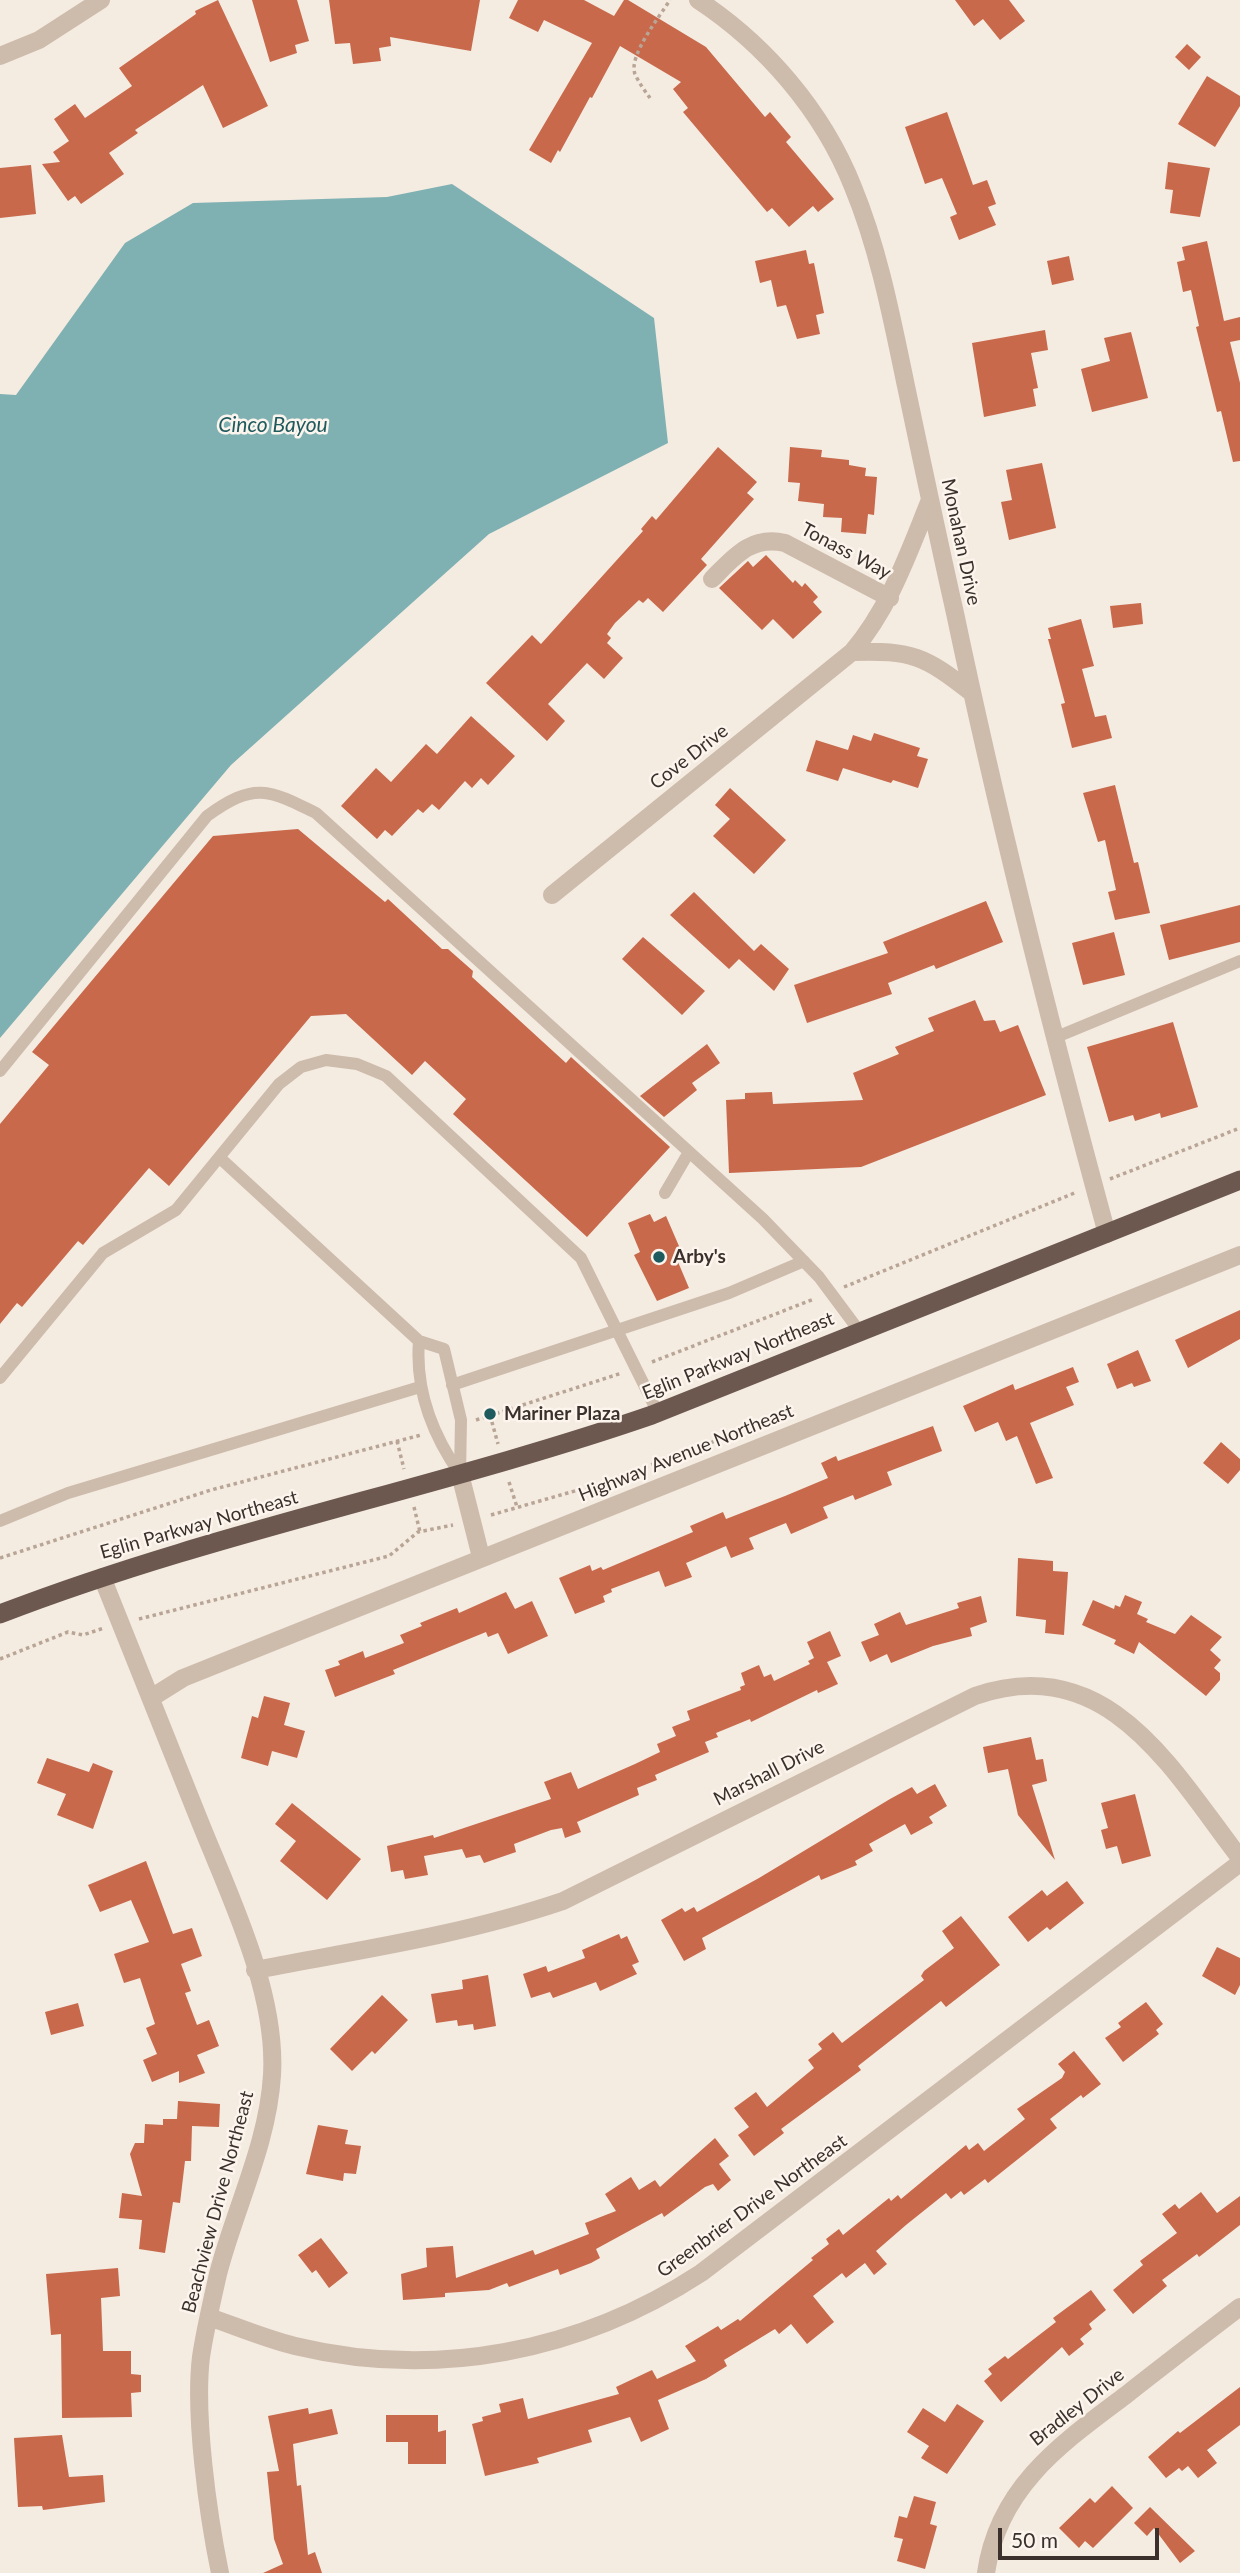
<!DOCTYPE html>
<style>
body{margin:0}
#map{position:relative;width:1240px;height:2573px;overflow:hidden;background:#f4ebe1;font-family:Lato,sans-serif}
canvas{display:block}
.scale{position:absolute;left:998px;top:2528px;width:161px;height:32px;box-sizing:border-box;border:4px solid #3b302b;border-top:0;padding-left:9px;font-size:21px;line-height:24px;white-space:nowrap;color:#3b302b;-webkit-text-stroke:5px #fbf5ee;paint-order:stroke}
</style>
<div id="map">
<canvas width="1240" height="2573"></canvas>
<div class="scale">50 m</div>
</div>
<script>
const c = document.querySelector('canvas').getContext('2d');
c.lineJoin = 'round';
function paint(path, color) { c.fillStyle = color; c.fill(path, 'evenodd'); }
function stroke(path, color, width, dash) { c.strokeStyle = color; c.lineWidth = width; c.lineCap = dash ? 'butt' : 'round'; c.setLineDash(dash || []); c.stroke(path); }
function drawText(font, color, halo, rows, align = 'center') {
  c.font = font + ' Lato,sans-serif'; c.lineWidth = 5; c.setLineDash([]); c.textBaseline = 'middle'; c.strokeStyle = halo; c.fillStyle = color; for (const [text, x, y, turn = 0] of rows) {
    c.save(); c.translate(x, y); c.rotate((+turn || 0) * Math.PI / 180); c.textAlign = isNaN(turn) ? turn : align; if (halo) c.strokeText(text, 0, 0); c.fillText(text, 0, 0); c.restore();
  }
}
const water = new Path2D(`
 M452,184L654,318L668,443L489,534L231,765L0,1038V394L16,395L125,243L193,203L387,197Z`);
const building = new Path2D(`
 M218,0L268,106L223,128L203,85L135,130L138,133L109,153L124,174L81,204L75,196L68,201L42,164L60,162L53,152L69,141L54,119L75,104L85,118L132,86L119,68L196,14L195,11Z
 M252,0H297L309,41L295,45L297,53L270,62Z
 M329,0H480L471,51L390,37L391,46L379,48L381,61L353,64L350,43L335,44Z
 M518,0H584L614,16L624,0H628L706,47L765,117L770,112L791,137L786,142L834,199L818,212L813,206L789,227L772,208L767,212L683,112L688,108L673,89L681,82L620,46L592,98L590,97L560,152L558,150L551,163L529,150L592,43L544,20L538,32L509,18Z
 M955,0H1009L1025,21L1000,40L983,19L974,26Z
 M1187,44L1201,57L1189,70L1175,57Z
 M1207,76L1240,96V106L1215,147L1178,124Z
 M947,112L973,185L987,180L996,204L988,207L996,225L959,240L950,217L957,214L942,178L925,184L905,127Z
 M1168,162L1210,168L1200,217L1170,213L1173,190L1165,189Z
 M31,165L36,214L0,218V168Z
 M1207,241L1224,321L1240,317V340L1230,342L1240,383V461L1233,462L1221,411L1217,412L1196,327L1199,326L1191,290L1183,292L1177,262L1185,260L1182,247Z
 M806,250L809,264L814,263L824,313L816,315L820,334L797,339L786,305L777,307L771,280L760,283L755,261Z
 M1069,256L1074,280L1052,285L1047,261Z
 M1045,330L1048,350L1031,353L1038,388L1033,389L1036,406L984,417L972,343Z
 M1131,332L1148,398L1092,412L1081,369L1110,361L1104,338Z
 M718,447L757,482L747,493L754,499L701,559L707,565L663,612L648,598L643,603L639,600L615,623L607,634L611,638L607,643L623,658L604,679L587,663L548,704L565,721L547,741L486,683L532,635L541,644L643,531L641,529L652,516L656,520Z
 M790,447L822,450L821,457L849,460V465L866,468L865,476L877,477L874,515L868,514L866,534L841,532L842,518L823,517L824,504L798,501L800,483L788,482Z
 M1042,463L1056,528L1009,540L1001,502L1012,500L1006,470Z
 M766,555L793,583L795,580L802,587L805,583L818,597L813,602L822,612L793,639L773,619L762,630L719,588L748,561L753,567Z
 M1141,603L1143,624L1113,628L1110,606Z
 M1081,619L1094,666L1082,669L1095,717L1106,715L1112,738L1072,748L1061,704L1065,703L1048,639H1051L1048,628Z
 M471,716L515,756L488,785L481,778L472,788L465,781L439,810L432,804L423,813L418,809L392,836L385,830L377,839L341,806L376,768L391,782L426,744L437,754Z
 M874,733L920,748L917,756L928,759L918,788L893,780L891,783L843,768L838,781L806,771L816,740L848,750L853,735L871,741Z
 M1115,785L1134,863L1138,862L1150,913L1115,920L1108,892L1116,890L1105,840L1098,842L1083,793Z
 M730,788L786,840L754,874L713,836L730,819L715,805Z
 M298,829L385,902L388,899L442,949H448L473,971L472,977L566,1063L571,1057L670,1147L587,1237L453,1114L466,1099L425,1061L412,1075L346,1014L311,1016L169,1186L149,1168L83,1245L78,1241L22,1307L17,1303L0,1324V1124L49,1065L32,1052L213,836Z
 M694,892L754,951L761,944L789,969L774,991L739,959L729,969L670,915Z
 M986,901L1003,942L936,969L934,965L888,983L892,994L807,1023L794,985L888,953L883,942Z
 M1240,905V942L1169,960L1160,925Z
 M1114,932L1125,975L1083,985L1072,943Z
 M643,937L705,991L682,1015L622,959Z
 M975,1000L984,1021L995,1020L1000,1032L1018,1025L1046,1095L861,1167L729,1173L726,1100L745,1099V1093L772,1092L773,1104L863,1100L853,1073L899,1054L895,1047L934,1031L928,1018Z
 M1173,1022L1198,1107L1161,1118L1160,1113L1135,1121L1133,1115L1109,1122L1087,1047Z
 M707,1044L720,1063L692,1083L697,1090L664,1117L640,1096Z
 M650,1214L654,1222L666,1216L685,1260L678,1262L689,1288L657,1301L634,1255L640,1252L628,1223Z
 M1240,1310V1339L1188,1368L1175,1340Z
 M1138,1350L1151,1381L1134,1387L1132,1383L1117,1389L1107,1364Z
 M1073,1367L1079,1382L1066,1387L1074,1405L1030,1423L1053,1478L1036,1484L1017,1436L1006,1441L998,1422L975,1432L963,1406L1013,1384L1015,1390Z
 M933,1426L942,1451L887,1472L892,1485L855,1500L853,1495L823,1507L828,1518L791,1534L786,1523L749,1538L754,1549L731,1558L726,1546L686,1563L692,1577L665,1587L659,1571L611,1589L612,1592L603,1596L605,1602L575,1614L559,1578L590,1565L592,1571L601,1567L603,1570L693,1532L690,1526L723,1512L726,1519L785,1496L828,1478L821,1463L836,1456L838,1461Z
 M1221,1442L1240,1459V1470L1228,1484L1203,1463Z
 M1018,1558L1053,1561V1571L1068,1572L1064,1635L1045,1633L1046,1620L1016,1616Z
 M506,1592L515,1609L532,1601L548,1636L508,1654L498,1633L488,1637L486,1632L393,1670L395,1674L335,1697L325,1670L340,1665L338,1661L363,1651L365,1658L404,1643L400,1635L422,1626L420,1623L457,1608L459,1613Z
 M1125,1595L1142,1602L1137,1614L1148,1619L1146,1622L1175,1634L1191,1615L1222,1637L1210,1650L1221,1660L1214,1668L1220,1673V1680L1206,1696L1139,1642L1134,1654L1114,1644L1116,1640L1082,1625L1093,1600L1114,1609L1115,1605L1120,1607Z
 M981,1596L987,1622L970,1628L972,1636L933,1646L891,1663L887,1654L870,1662L861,1642L879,1635L874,1624L900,1612L906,1625L959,1608L957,1603Z
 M830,1631L841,1656L827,1662L838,1684L818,1693L817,1690L751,1722L750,1719L716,1733L718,1737L705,1742L709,1752L655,1775L657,1780L637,1788L639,1795L577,1822L581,1832L565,1838L562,1828L551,1830L514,1844L516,1852L484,1863L480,1855L466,1858L462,1849L424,1856L428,1875L405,1879L403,1870L391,1872L387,1846L433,1835L434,1838L551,1799L544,1782L571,1772L578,1789L635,1764L660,1752L657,1744L676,1736L672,1727L690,1720L687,1711L741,1690L740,1687L745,1685L741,1673L759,1665L764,1677L771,1674L774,1681L810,1664L808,1661L814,1658L807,1642Z
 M264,1696L290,1703L284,1725L305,1731L297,1758L272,1751L268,1766L241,1758L252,1716L258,1718Z
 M1031,1737L1036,1760L1043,1759L1047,1781L1032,1785L1055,1860L1018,1815L1008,1769L988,1773L983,1747Z
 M47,1758L89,1772L93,1763L113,1771L93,1829L57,1815L66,1794L37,1783Z
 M935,1784L947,1806L929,1817L933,1823L911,1835L905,1824L869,1844L873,1851L855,1861L857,1865L821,1880L819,1875L702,1938L706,1949L684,1961L661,1920L682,1908L685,1912L694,1907L697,1912L759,1878L890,1799L912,1787L917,1794Z
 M1135,1794L1151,1856L1122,1864L1117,1846L1106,1849L1101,1830L1108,1828L1101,1803Z
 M292,1803L361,1859L327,1900L280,1861L296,1841L275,1824Z
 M146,1861L173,1934L192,1928L202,1956L181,1964L191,1991L185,1993L197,2025L209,2020L219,2046L197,2055L205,2073L179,2083V2071L152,2082L143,2060L157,2054L146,2028L155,2024L140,1978L124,1983L114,1954L149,1942L131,1900L100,1912L88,1885Z
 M1067,1881L1084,1903L1050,1930L1047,1927L1028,1942L1008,1917L1042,1890L1047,1896Z
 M961,1916L1000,1965L946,2007L941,2001L858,2066L861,2070L781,2129L784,2133L754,2156L738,2135L749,2127L734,2108L756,2092L767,2107L814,2068L808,2060L822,2049L818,2044L833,2032L842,2043L924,1980L921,1976L924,1971L954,1948L942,1931Z
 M619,1934L621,1939L627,1936L639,1962L632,1965L637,1974L600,1991L596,1982L553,1998L550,1992L531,1998L523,1974L546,1966L548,1972L585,1958L582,1950Z
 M1217,1947L1240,1958V1985L1235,1995L1202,1976Z
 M488,1975L496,2026L474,2030L473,2024L458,2026L457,2020L436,2023L431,1994L463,1989L462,1980Z
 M382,1995L408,2020L375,2054L372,2051L352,2071L330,2049Z
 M1146,2002L1163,2024L1156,2030L1159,2034L1123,2062L1105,2038L1121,2027L1118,2023Z
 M78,2003L84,2026L51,2035L45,2012Z
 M1074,2051L1101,2084L1083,2098L1081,2095L1050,2119L1057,2128L988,2183L985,2179L964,2195L961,2191L951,2199L946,2193L906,2225L876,2251L887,2264L874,2275L865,2263L846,2278L842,2273L813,2296L834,2322L807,2344L791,2324L779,2334L775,2329L724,2360L727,2366L706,2379L658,2400L669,2429L641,2442L630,2417L588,2430L592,2442L537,2458L539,2463L485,2476L472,2424L483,2421L482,2417L501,2412L499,2404L523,2398L528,2419L619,2394L616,2387L652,2370L657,2379L696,2361L685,2346L718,2326L721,2330L738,2319L740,2321L813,2260L811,2258L829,2244L826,2239L839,2229L843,2235L889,2198L891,2201L898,2195L901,2199L966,2145L969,2150L978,2143L984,2151L1025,2119L1017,2109L1062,2078L1065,2072L1058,2064Z
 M178,2101L220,2104L219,2127L192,2126L191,2161H185L180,2203L173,2202L165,2253L139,2249L142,2220L119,2218L122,2193L142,2196L130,2154L135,2143H144L145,2124L163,2125V2119H177Z
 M318,2125L348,2130L345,2144L361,2146L356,2174L344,2173L343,2181L306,2174Z
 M715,2138L729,2156L719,2164L731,2180L718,2191L713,2184L705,2187L664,2217L662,2213L596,2249L600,2258L591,2263L560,2275L558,2269L509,2287L507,2283L489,2290L445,2293V2297L403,2300L401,2274L427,2267L426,2248L453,2246L456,2278L533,2250L535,2255L589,2234L585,2223L616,2211L605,2194L631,2177L639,2190L655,2180L660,2187Z
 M1201,2192L1217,2213L1240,2196V2225L1199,2257L1197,2254L1162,2280L1167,2286L1133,2314L1113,2290L1143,2265L1140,2261L1177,2233L1162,2214L1175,2204L1179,2209Z
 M321,2238L348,2273L329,2288L316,2270L312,2273L298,2255Z
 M118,2268L120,2296L101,2298L103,2351H131V2374L141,2375V2392L131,2393L132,2417L62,2418L61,2334L51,2335L46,2274Z
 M1091,2290L1106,2310L1089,2324L1092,2329L1080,2339L1084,2344L1069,2356L1062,2347L1001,2402L984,2381L992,2374L988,2369L1005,2356L1008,2359L1056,2322L1053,2318Z
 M1240,2387V2425L1207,2450L1217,2463L1198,2478L1188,2466L1182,2471L1179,2468L1166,2478L1148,2457L1178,2431L1180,2433Z
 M957,2404L984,2421L947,2474L921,2458L929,2446L907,2432L923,2408L945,2422Z
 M308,2408L309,2414L332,2409L338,2434L293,2444L297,2486L301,2485L308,2555L315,2552L322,2573H263L283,2564L274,2539L267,2472L279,2471L268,2416Z
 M386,2415H438V2432L446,2430V2464H408V2442H386Z
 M62,2435L69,2477L103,2475L105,2502L43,2510L42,2506L18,2507L14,2438Z
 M1112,2486L1133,2508L1093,2548L1085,2541L1079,2548L1059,2528L1090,2498L1095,2503Z
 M914,2496L936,2502L930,2524L937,2526L925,2569L897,2561L903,2539L894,2537L899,2516L907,2518Z
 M1150,2507L1195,2551L1180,2563L1154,2528L1147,2536L1134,2523Z`);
const path = new Path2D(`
 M650,98C645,91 639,83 635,74C628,56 660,16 670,0
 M1110,1179L1240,1128
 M844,1287L1077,1192
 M652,1362L814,1299
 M490,1415L498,1444
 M476,1420L622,1373
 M397,1441L404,1469
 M509,1482L517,1507
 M414,1507L420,1532
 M491,1515L599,1484L729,1436
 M0,1558L211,1490L421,1435
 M139,1619L389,1556L418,1532L453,1525
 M0,1659L68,1632L83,1635L104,1628`);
const service = new Path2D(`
 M1054,1038L1240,961
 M0,1071L207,816C254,782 268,789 316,813L763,1219L819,1277L860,1332
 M220,1158L419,1341L444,1349L461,1420L460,1474
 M665,1193L689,1152
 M419,1341C415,1390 432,1434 460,1474
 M0,1378L103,1253L176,1210L279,1084L301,1067L326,1060L357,1064L386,1076L581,1258L658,1413
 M452,1385L729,1293L804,1261
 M0,1521L68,1493L420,1387`);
const minor = new Path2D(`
 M698,0C765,44 823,111 853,187C879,250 892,319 906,386C922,462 938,538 955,613C999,822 1051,1028 1107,1234
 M0,56L39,40L101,0
 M712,579C734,557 751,535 785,543L890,598
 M852,652C912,650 925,656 972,693
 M552,895L852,652C890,607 908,554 930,500
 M460,1474L481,1557
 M102,1577C134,1657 166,1737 198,1817C229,1895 277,1991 272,2075C268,2144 235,2208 218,2274C212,2301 205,2330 201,2357C194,2415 208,2515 220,2573
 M151,1698L183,1678L1240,1255
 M255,1970C359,1950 463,1935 563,1901L975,1696C1108,1650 1172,1770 1240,1858
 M209,2317C238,2327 266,2339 295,2346C436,2380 580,2352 701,2273L1240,1863
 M986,2573C998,2487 1062,2443 1126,2395C1164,2365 1202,2336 1240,2307`);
const trunk = new Path2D(`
 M0,1614C212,1532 437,1489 652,1415L1240,1180`);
const markers = [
 [659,1257,7,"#1f5a5e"],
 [490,1414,7,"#1f5a5e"]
];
const streetNames = [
 ["Monahan Drive",961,542,78],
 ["Tonass Way",846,551,28],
 ["Cove Drive",689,757,-38],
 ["Eglin Parkway Northeast",738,1356,-22],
 ["Highway Avenue Northeast",686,1453,-22],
 ["Eglin Parkway Northeast",199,1525,-16],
 ["Marshall Drive",769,1773,-27],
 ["Beachview Drive Northeast",218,2202,-75],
 ["Greenbrier Drive Northeast",752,2206,-36],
 ["Bradley Drive",1077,2407,-38]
];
const poiNames = [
 ["Arby's",673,1257],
 ["Mariner Plaza",504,1414]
];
const waterNames = [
 ["Cinco Bayou",273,425]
];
paint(water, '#7fb0b2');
paint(building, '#c8694b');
stroke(path, '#b9a596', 3.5, [3.5, 3.5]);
stroke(service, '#cdbbac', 12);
stroke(minor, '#cdbbac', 18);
stroke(trunk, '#6c584f', 19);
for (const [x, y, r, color] of markers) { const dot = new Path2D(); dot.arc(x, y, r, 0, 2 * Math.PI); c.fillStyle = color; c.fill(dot); stroke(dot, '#fbf5ee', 2.5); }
drawText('19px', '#3b302b', '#fbf5ee', streetNames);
drawText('bold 19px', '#3b302b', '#fbf5ee', poiNames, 'left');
drawText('italic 21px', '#1f5a5e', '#fbf5ee', waterNames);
</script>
